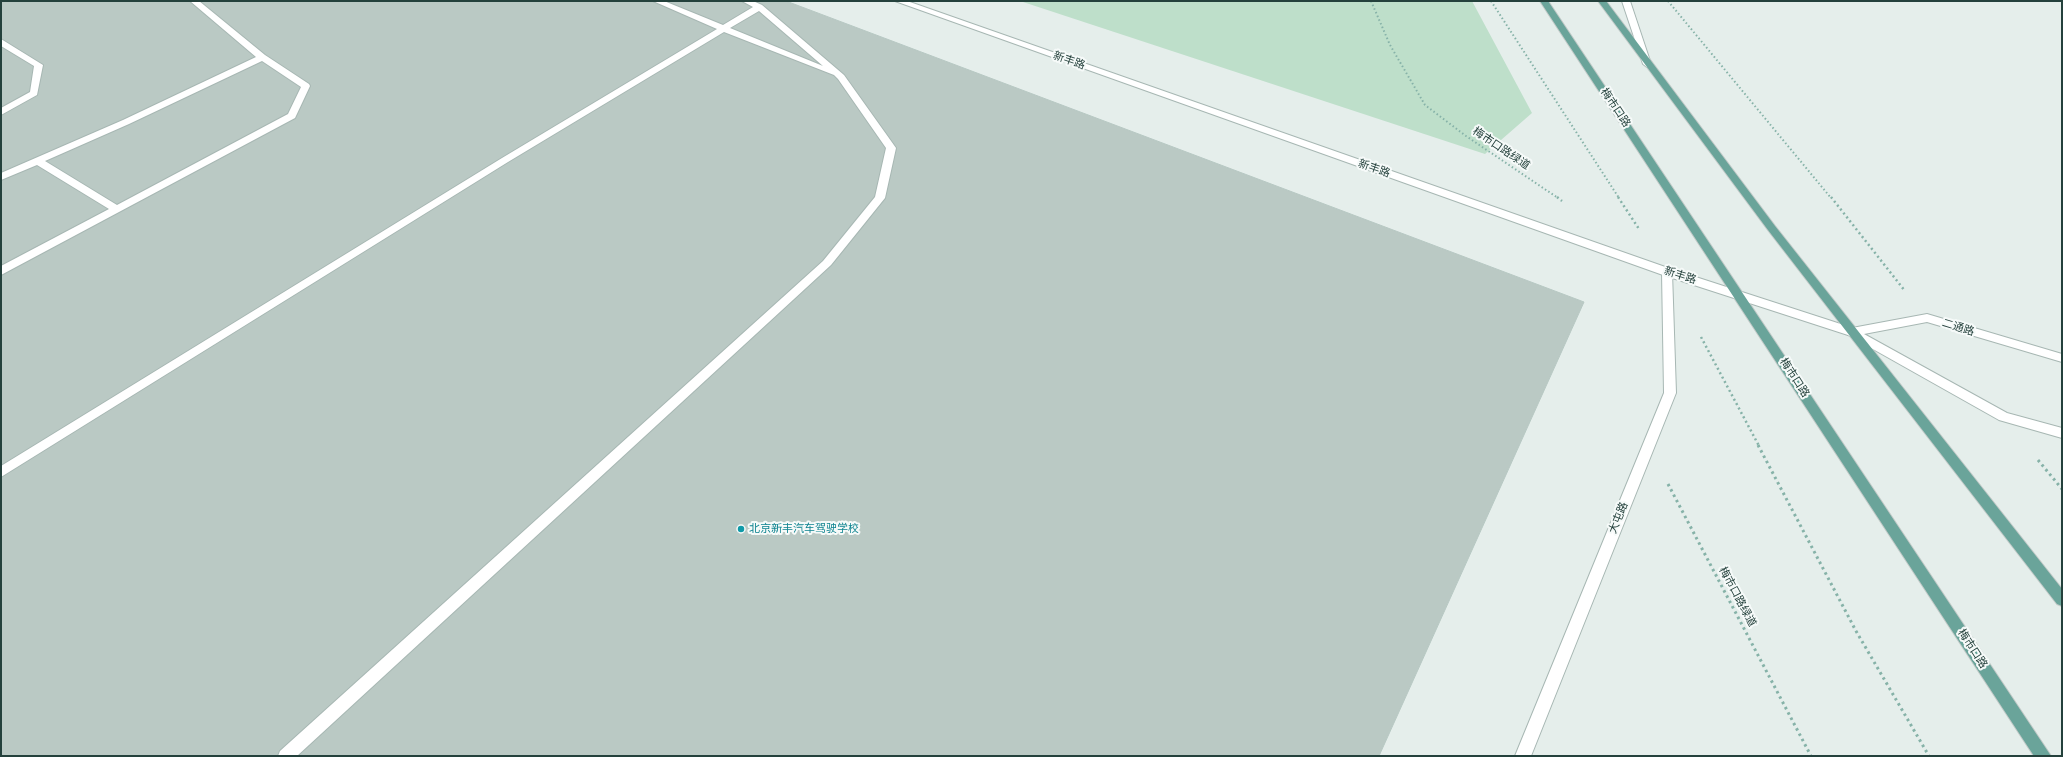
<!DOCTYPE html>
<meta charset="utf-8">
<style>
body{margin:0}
#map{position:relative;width:2063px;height:757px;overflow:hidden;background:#e5eeeb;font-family:"Sofia Sans Condensed",sans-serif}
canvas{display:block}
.frame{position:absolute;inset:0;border:2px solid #24413c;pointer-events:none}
</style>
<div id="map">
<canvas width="2063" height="757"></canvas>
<div class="frame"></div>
</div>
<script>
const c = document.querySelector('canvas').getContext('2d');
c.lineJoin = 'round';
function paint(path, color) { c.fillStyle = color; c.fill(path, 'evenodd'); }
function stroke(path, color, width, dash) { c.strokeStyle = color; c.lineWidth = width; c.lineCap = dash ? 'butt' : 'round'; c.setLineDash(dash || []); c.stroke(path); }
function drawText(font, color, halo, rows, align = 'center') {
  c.font = font + ' "Sofia Sans Condensed","Noto Sans SC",sans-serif'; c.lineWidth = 4; c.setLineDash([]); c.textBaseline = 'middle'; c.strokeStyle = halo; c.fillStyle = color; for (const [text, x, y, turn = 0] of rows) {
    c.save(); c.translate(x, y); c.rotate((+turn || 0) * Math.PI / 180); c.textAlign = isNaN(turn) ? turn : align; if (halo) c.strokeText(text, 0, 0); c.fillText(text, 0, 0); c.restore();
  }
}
const green = new Path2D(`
 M1020,1H1472L1532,113L1485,154Z`);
const building = new Path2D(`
 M1,1H786L1584,302L1379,756H1Z`);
const pathFar2 = new Path2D(`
 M1371,1L1390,45L1425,105L1466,136L1558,198
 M1491,1L1619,198
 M1668,1L1831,198`);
const pathFar1 = new Path2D(`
 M1557,197L1562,201
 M1618,197L1639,229
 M1831,197L1905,291
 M1701,337L1759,446`);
const path = new Path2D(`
 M1758,445L1856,631L1929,756
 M2038,460L2062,489
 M1668,484L1811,756`);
const service = new Path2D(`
 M190,1H199L265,55L309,84L310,86L295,118L1,275V266L109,209L37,165L1,180V173L123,120L256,57ZM262,61L301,87L288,114L117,205L45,161L129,124Z
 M653,1H664L723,25L753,7L742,1H753L762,5L844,75L896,148L885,198L831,265L297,756H278L280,751L823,261L875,197L886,148L838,79L834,75L724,32L508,162L1,477V466L502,158L717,29ZM759,11L823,66L730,28Z
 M1,39L43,65L37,95L1,115V108L30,92L34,66L1,46Z`);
const minor = new Path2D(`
 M1667,268L1672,272L1676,393L1531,756H1515L1664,393L1662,272Z
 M1927,314L2062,354V362L1927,322L1864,334L2007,413L2062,428V438L1999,420L1848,335L1846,332L1852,328Z`);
const tertiary = new Path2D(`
 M895,1H907L1671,269L1856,329L1858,332L1856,335H1848L1663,275Z
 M1622,1H1630L1651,64L1650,66L1647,67L1643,64Z`);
const primary = new Path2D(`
 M1540,1H1548L2051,756H2034Z
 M1598,1H1606L1775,226L2062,589V606L2057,604L1768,230Z`);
const markers = [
 [741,529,4,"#0f9aa8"]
];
const streetNames = [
 ["新丰路",1069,61,19],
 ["梅市口路",1615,108,56],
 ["梅市口路绿道",1501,149,34],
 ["新丰路",1374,169,19],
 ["新丰路",1680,276,18],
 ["二通路",1958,328,17],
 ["梅市口路",1794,378,57],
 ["大屯路",1619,518,-68],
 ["梅市口路绿道",1737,597,62],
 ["梅市口路",1972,649,57]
];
const cultureNames = [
 ["北京新丰汽车驾驶学校",749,529]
];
paint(green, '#bedfca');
paint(building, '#bac9c4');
stroke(building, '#b7c8c3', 1);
stroke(service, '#a7b7b3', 2);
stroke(minor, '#a7b7b3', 2);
stroke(tertiary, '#a7b7b3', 2);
stroke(primary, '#c2cac8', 2);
stroke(pathFar2, '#86b2a8', 2, [1.5, 2.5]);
stroke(pathFar1, '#86b2a8', 2.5, [2, 3]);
stroke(path, '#86b2a8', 3, [2.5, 3.5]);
paint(service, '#fff');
paint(minor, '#fff');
paint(tertiary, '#fff');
paint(primary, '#6aa49a');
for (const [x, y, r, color] of markers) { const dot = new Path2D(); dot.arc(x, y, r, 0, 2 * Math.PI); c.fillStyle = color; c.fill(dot); stroke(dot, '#f6faf9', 1.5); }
drawText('11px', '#24413c', '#f6faf9', streetNames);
drawText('11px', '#0d838f', '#f6faf9', cultureNames, 'left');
</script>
